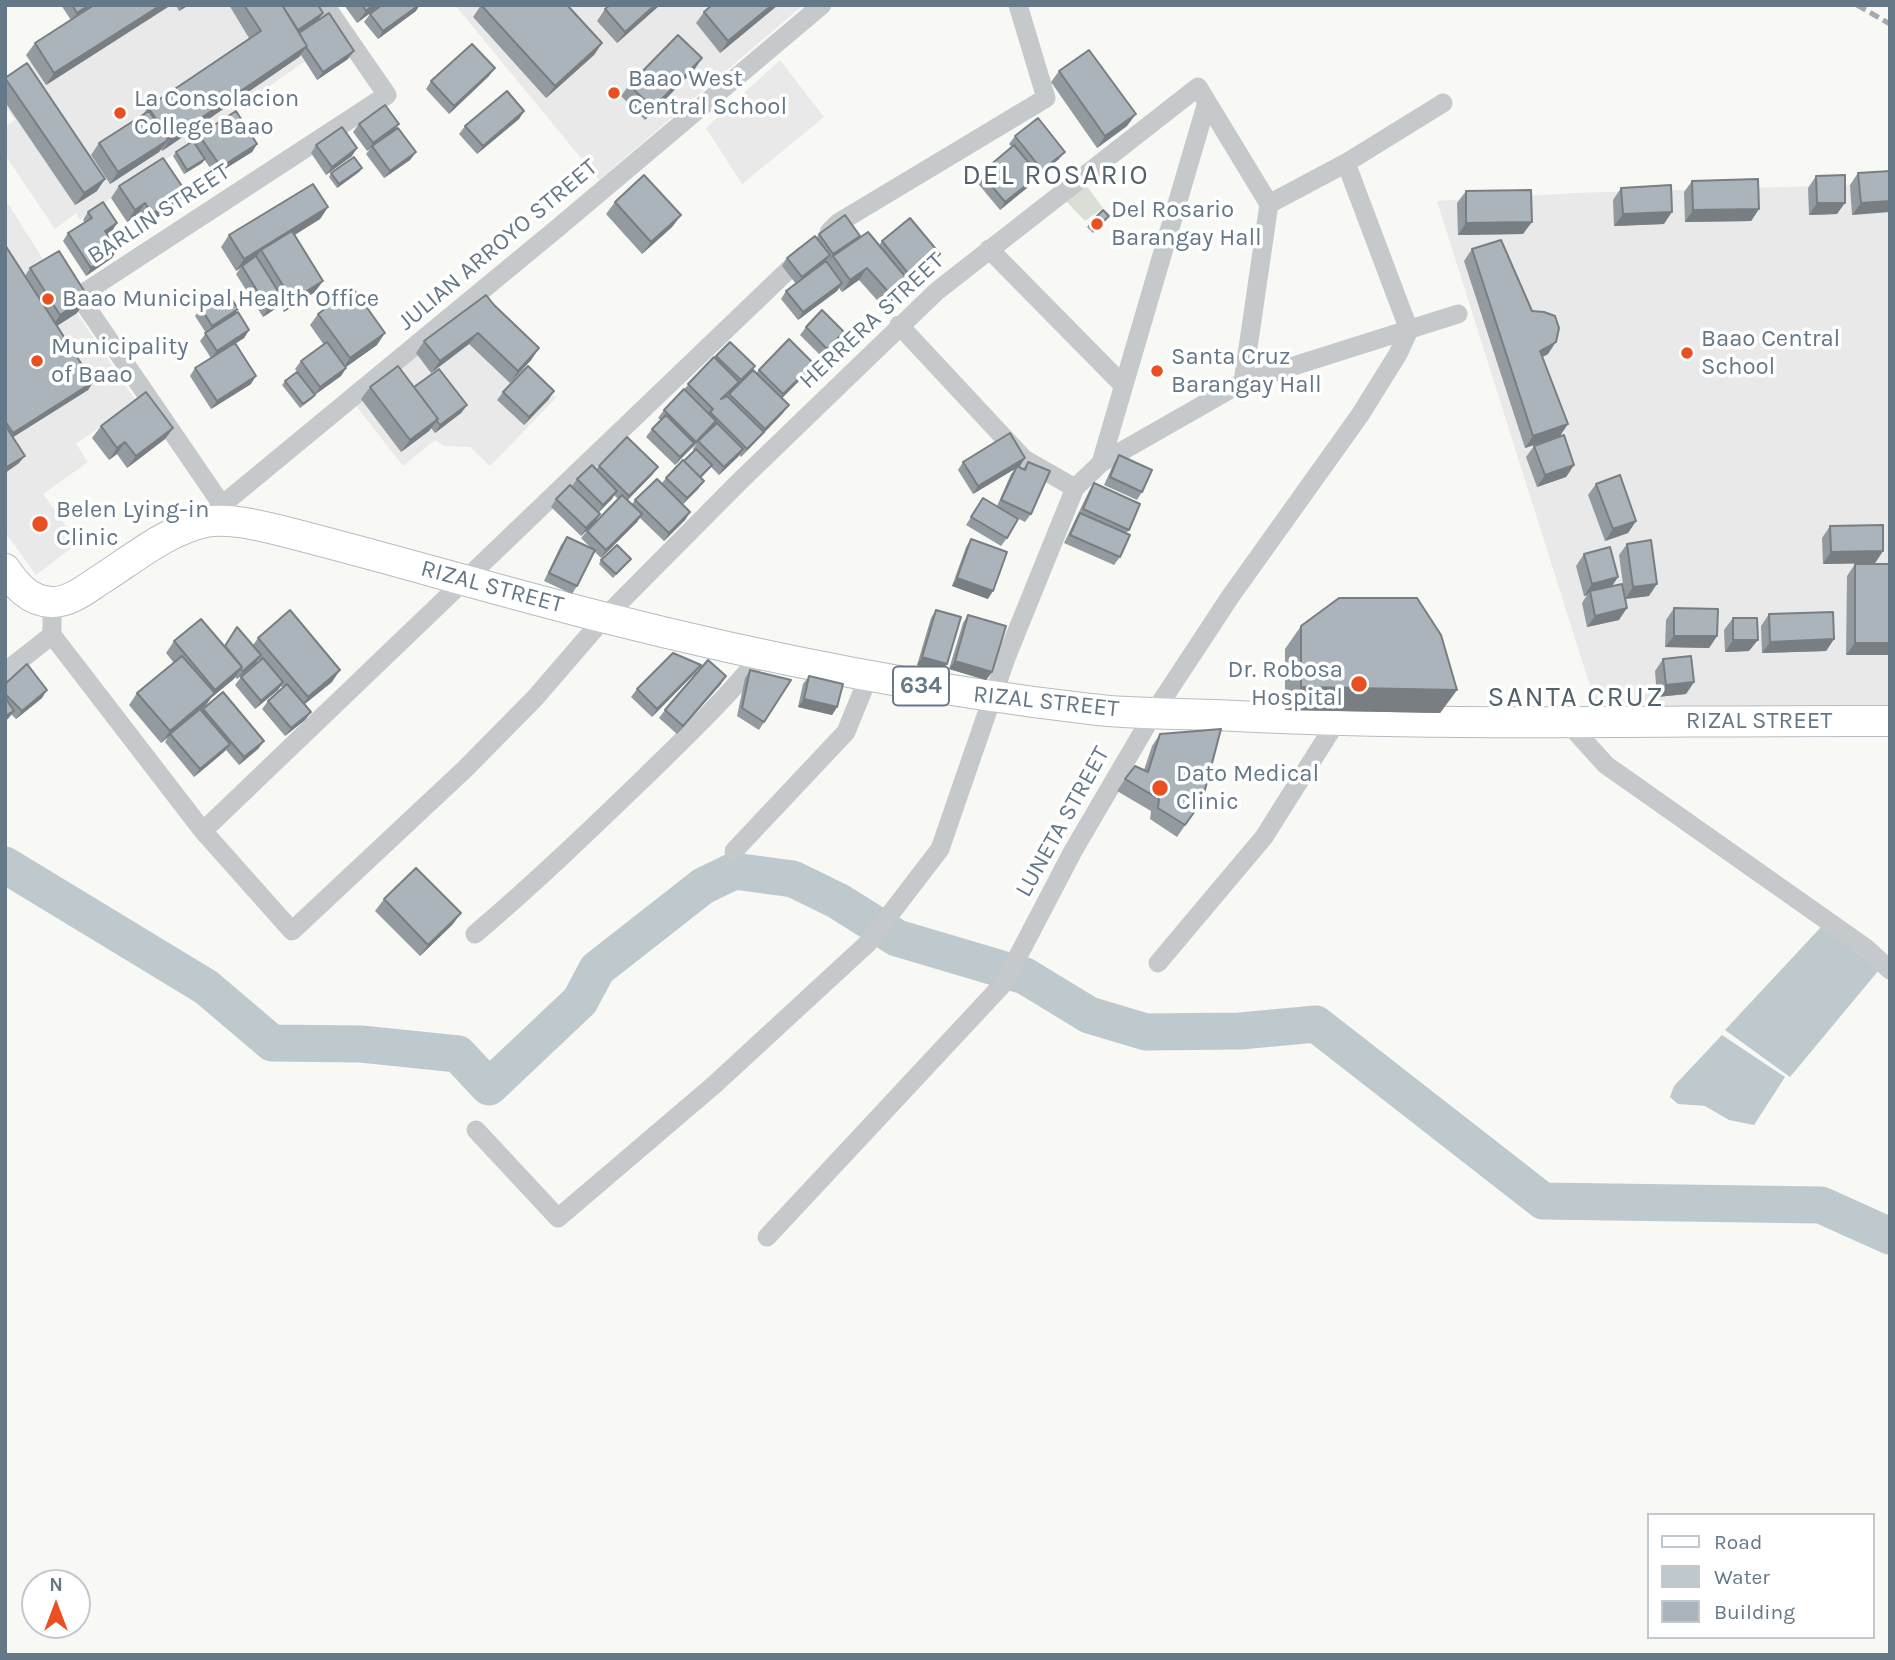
<!DOCTYPE html>
<style>
body{margin:0}
#map{position:relative;width:1895px;height:1660px;overflow:hidden;background:#f8f8f4;font-family:Karla,sans-serif}
canvas{display:block}
.frame{position:absolute;inset:0;border:7px solid #657887;pointer-events:none}
.legend{position:absolute;left:1647px;top:1513px;width:228px;height:126px;box-sizing:border-box;background:#fff;border:2px solid #c1c9cf;margin:0;padding:9px 12px;list-style:none;font-size:21px;color:#657887}
.legend li{display:flex;align-items:center;gap:14px;height:35px}
.legend b{width:35px;border:2px solid #c1c9cf}
.north{position:absolute;left:21px;top:1569px;width:70px;height:70px;box-sizing:border-box;background:#fff;border:2px solid #c1c9cf;border-radius:50%;rotate:0deg;font-size:19px;font-weight:700;line-height:28px;text-align:center;color:#657887}
.north::after{content:'';display:block;margin:auto;width:24px;height:32px;background:#ea4f21;clip-path:polygon(50% 0,100% 100%,50% 72%,0 100%)}
</style>
<div id="map">
<canvas width="1895" height="1660"></canvas>
<div class="frame"></div>
<ul class="legend">
<li><b style="height:9px;background:#fff"></b>Road</li>
<li><b style="height:19px;background:#bdc9cd"></b>Water</li>
<li><b style="height:19px;background:#abb4ba"></b>Building</li>
</ul>
<div class="north">N</div>
</div>
<script>
const c = document.querySelector('canvas').getContext('2d');
c.lineJoin = 'round';
function paint(path, color) { c.fillStyle = color; c.fill(path, 'evenodd'); }
function stroke(path, color, width, dash) { c.strokeStyle = color; c.lineWidth = width; c.lineCap = dash ? 'butt' : 'round'; c.setLineDash(dash || []); c.stroke(path); }
function drawText(font, color, halo, rows, align = 'center') {
  c.font = font + ' Karla,sans-serif'; c.lineWidth = 7; c.setLineDash([]); c.textBaseline = 'middle'; c.strokeStyle = halo; c.fillStyle = color; for (const [text, x, y, turn = 0] of rows) {
    c.save(); c.translate(x, y); c.rotate((+turn || 0) * Math.PI / 180); c.textAlign = isNaN(turn) ? turn : align; if (halo) c.strokeText(text, 0, 0); c.fillText(text, 0, 0); c.restore();
  }
}
const built = new Path2D(`
 M116,5H269L308,59L80,220L76,213L55,229L5,155V127L15,120L5,107V79Z
 M455,5H803L599,180Z
 M780,60L824,117L742,184L706,128Z
 M1890,184V711L1597,708L1437,201L1575,193Z
 M5,199L77,313L136,401L76,444L88,462L43,494L78,543L36,575L5,532Z
 M465,313L556,398L490,466L470,447L444,446L435,440L403,466L353,402Z`);
const green = new Path2D(`
 M1086,185L1103,208L1085,221L1066,201Z`);
const water = new Path2D(`
 M1822,926L1879,970L1790,1077L1725,1030Z
 M1722,1035L1785,1077L1754,1125L1729,1120L1705,1106L1678,1104L1670,1097L1674,1086Z`);
const river = new Path2D(`
 M5,865L206,987L272,1043L361,1044L458,1054L489,1087L580,1001L597,969L703,886L734,871L793,879L838,901L897,938L1025,976L1089,1015L1146,1032L1240,1031L1316,1024L1543,1201L1821,1205L1890,1236`);
const minor = new Path2D(`
 M1269,204L1346,163L1443,103
 M829,232L838,223L1046,98L1018,5
 M989,249L1123,385
 M899,325L1024,459L1075,488
 M1101,463L1207,102
 M222,505L79,296L387,95L325,5
 M206,522L222,505L560,226L822,5
 M52,635L203,831L804,255
 M5,672L52,635V603
 M1567,722L1606,765L1866,948L1890,970
 M203,831L292,931L465,769L535,698L604,618L740,481L937,291L1198,87L1269,204L1243,382
 M734,851L846,732L868,678
 M475,934C534,884 589,831 645,777C686,737 727,698 763,653
 M1158,963L1264,837L1337,721
 M476,1130L558,1218L714,1085L868,943L940,849L1006,658L1075,488L1101,463L1243,382L1458,314
 M767,1237L1004,983L1073,851L1155,711L1230,597L1360,415L1398,354L1409,330L1346,163`);
const primary = new Path2D(`
 M5,569C16,585 29,601 51,602C70,603 87,588 103,578C134,558 168,530 205,522C230,518 258,525 282,531C389,558 495,590 602,617C763,658 925,690 1090,709C1138,715 1188,713 1236,716C1454,727 1672,720 1890,721`);
const rail = new Path2D(`
 M1857,5L1890,24`);
const wall = new Path2D(`
 M61,5H171L46,85L26,55L35,43L71,20Z
 M176,5H189L179,11Z
 M229,5H318L323,13L319,19L348,59L317,80L301,55L299,57L162,151L161,149L159,152L110,184L91,155L99,143L142,116L148,107L249,38Z
 M344,5H381L357,23Z
 M481,5L602,43L594,55L546,98L473,17Z
 M660,5L617,43L597,21L605,9Z
 M778,5L720,53L696,23L704,12Z
 M416,11L378,39L364,22L370,14Z
 M702,58L694,70L645,120L621,96L629,85Z
 M1059,71L1127,126L1097,148L1051,82Z
 M489,76L449,114L426,89L431,81Z
 M5,78L97,191L75,205L5,102Z
 M524,111L519,119L477,154L459,134L465,126Z
 M359,124H399L395,130L416,152L410,160L384,178L366,154L370,149L367,151L353,132Z
 M199,135L257,144L252,152L215,175L204,159L202,163L184,174L173,156L176,152L194,143Z
 M1015,136L1059,159L1037,177L1033,183L1000,210L975,180L981,173L1012,147L1009,144Z
 M316,145L352,156L326,175L311,153Z
 M362,168L359,172L337,188L329,177L331,173Z
 M1890,171L1852,215L1850,185L1858,173Z
 M1816,176L1837,214L1809,215L1808,188Z
 M1692,181L1759,209L1751,221L1685,222L1684,192Z
 M119,186L186,192L178,204L144,226L137,215L127,222L111,198Z
 M1621,188L1664,224L1614,226L1613,200Z
 M1466,191L1523,234L1458,235L1457,203Z
 M615,202L681,215L672,227L642,254L606,214Z
 M328,207L320,219L295,235L315,292L284,312L280,305L278,307L263,317L236,274L240,269L236,271L221,247L229,235Z
 M88,212L117,223L112,231L107,234L112,258L86,276L63,241L68,233L85,223L83,220Z
 M1109,216L1093,233L1087,227L1090,223Z
 M819,234L860,236L857,240L879,246L882,241L934,262L909,282L901,293L884,308L859,280L842,292L839,288L837,291L798,320L781,299L786,291L796,284L782,266L787,258L816,238Z
 M5,245L25,276L30,268L77,313L57,326L93,382L88,390L13,437L19,463L5,473Z
 M1472,249L1548,354L1542,357L1560,436L1525,448L1464,261Z
 M494,305L539,348L531,360L510,383L469,344L431,373L416,353L424,341Z
 M201,308L238,309L234,315L249,330L244,338L235,344L251,384L211,409L190,376L195,368L211,358L200,341L206,333L195,316Z
 M318,314L377,345L345,367L346,368L341,376L315,395L312,399L300,408L282,385L285,381L301,377L295,369L301,361L324,345L310,325Z
 M806,327L839,340L822,357L800,335Z
 M716,356L749,374L756,373L759,370L808,372L782,398L783,413L741,457L739,455L719,475L711,467L701,478L704,481L698,489L683,504L690,512L685,520L664,541L640,518L637,522L601,558L594,551L577,586L572,594L544,581L561,545L567,537L591,548L581,538L587,531L618,499L614,495L599,512L600,514L595,522L581,536L551,507L556,499L572,486L577,479L596,469L599,466L658,467L652,475L628,500L632,504L635,500L662,483L666,478L694,451L693,449L697,443L675,465L646,437L652,429L661,420L658,418L664,410Z
 M370,387H414L467,405L461,413L435,433L431,428L429,431L401,452L361,399Z
 M503,392L549,399L524,425L497,400Z
 M101,426L173,428L165,439L127,468L117,454L109,460L92,438Z
 M1534,446L1574,465L1566,477L1537,487L1526,457Z
 M1119,455L1142,492L1137,500L1104,485L1114,463Z
 M1025,458L1018,467L1023,469L1028,462L1031,514L1025,522L1015,517L1007,538L1001,546L966,525L983,498L997,506L1011,474L1016,468L973,494L958,470L963,462Z
 M1094,483L1129,530L1126,533L1120,557L1114,565L1064,543L1089,491Z
 M1596,484L1636,521L1628,533L1605,541L1588,495Z
 M1830,526L1883,551L1875,563L1823,564L1822,538Z
 M971,539L988,599L952,586L966,547Z
 M1627,544L1649,596L1625,599L1619,555Z
 M1584,554L1618,577L1611,587L1619,620L1587,627L1582,603L1587,595L1584,596L1576,566Z
 M631,559L613,578L599,564L601,560Z
 M1855,564L1890,655H1846L1847,576Z
 M1674,608L1717,636L1709,648L1665,647L1666,620Z
 M936,610L947,664L941,672L917,665L931,618Z
 M1769,614L1834,639L1826,651L1762,653L1761,626Z
 M968,615L992,672L986,680L949,669L963,623Z
 M1733,618L1749,651L1725,652L1724,630Z
 M1301,626L1457,690L1440,713L1285,710V649Z
 M258,638L332,682L304,704L311,712L305,720L285,736L262,709L268,701L283,688L281,686L278,690L255,709L235,685L241,677L259,661L258,660L256,663L237,679L235,677L211,698L206,705L201,710V711L203,709L264,741L258,749L239,765L226,750L194,777L165,742L168,737L161,743L129,705L137,693L174,663L166,653L174,641L224,646L253,645Z
 M1663,659L1694,682L1686,694L1657,697L1655,671Z
 M750,670L764,722L759,730L737,716L745,678Z
 M696,672L652,717L631,697L637,689Z
 M809,676L837,707L832,715L798,707L803,684Z
 M5,684L42,698L16,719L11,714L5,720Z
 M721,684L677,734L659,718L665,710Z
 M1160,734L1202,801L1177,837L1150,819L1151,811L1117,791L1125,779L1144,770L1152,746Z
 M384,899L461,913L452,925L420,956L375,911Z`);
const shadedWall = new Path2D(`
 M89,5H95L71,21L77,13Z
 M161,5H171L46,85L54,73Z
 M184,5H189L179,11Z
 M373,5H381L357,23L366,11Z
 M419,5H420L416,11L378,39L383,31Z
 M655,5H660L617,43L625,32Z
 M772,5H778L720,53L728,41Z
 M323,13L318,21L292,38L298,30Z
 M602,43L594,55L546,98L555,86Z
 M307,46L299,57L162,151L170,139Z
 M354,51L348,59L317,80L323,72Z
 M702,58L694,70L645,120L653,108Z
 M495,68L489,76L449,114L454,106Z
 M524,111L519,119L477,154L483,146Z
 M1136,114L1127,126L1097,148L1105,136Z
 M399,124L393,132L372,146L367,151L373,143Z
 M168,140L159,152L110,184L118,172Z
 M257,144L252,152L215,175L221,167Z
 M357,148L352,156L326,175L332,167Z
 M416,152L410,160L384,178L390,171Z
 M1065,152L1059,159L1037,177L1042,170Z
 M205,159L202,163L184,174L187,170Z
 M362,168L359,172L337,188L339,184Z
 M1039,175L1033,183L1000,210L1005,202Z
 M105,179L97,191L75,205L84,193Z
 M186,192L178,204L144,226L152,214Z
 M1890,201V212L1852,215L1861,203Z
 M145,203L137,215L127,222L135,210Z
 M1817,203H1845L1837,214L1809,215Z
 M328,207L320,219L263,254L261,250L255,259L242,266L236,271L244,259Z
 M1759,209L1751,221L1685,222L1693,210Z
 M1672,212L1664,224L1614,226L1623,214Z
 M681,215L672,227L642,254L651,242Z
 M1532,222L1523,234L1458,235L1466,223Z
 M117,223L112,231L99,239L105,231Z
 M860,236L854,244L833,256L828,262L833,254Z
 M117,250L112,258L86,276L91,268Z
 M940,254L934,262L909,282L901,293L884,308L892,296L906,284L911,277Z
 M830,255L824,263L797,285L802,277Z
 M867,268L859,280L842,292L850,280Z
 M323,281L315,292L284,312L292,300Z
 M842,283L837,291L798,320L803,312Z
 M88,297L77,313L49,331L60,315Z
 M283,299L278,307L263,317L268,309Z
 M238,309L233,317L206,334L212,326Z
 M249,330L244,338L211,359L217,351Z
 M844,332L839,340L822,357L827,349Z
 M385,333L377,345L342,370L350,358Z
 M478,333L469,344L431,373L440,361Z
 M1556,342L1548,354L1531,363L1540,351Z
 M539,348L531,360L510,383L518,371Z
 M814,364L808,372L778,402L783,394Z
 M346,368L341,376L314,395L320,387Z
 M256,376L251,384L211,409L217,401Z
 M93,382L88,390L7,441L13,433Z
 M554,391L549,399L524,425L529,417Z
 M467,405L461,413L435,433L440,425Z
 M789,405L783,413L741,457L765,429Z
 M438,419L429,431L401,452L410,440Z
 M716,421L710,429L690,450L696,442Z
 M1568,424L1560,436L1525,448L1533,436Z
 M173,428L165,439L127,468L136,456Z
 M125,442L117,454L109,460L117,448Z
 M694,443L688,451L675,465L680,457Z
 M743,449L738,457L719,475L724,467Z
 M25,456L19,463L5,473V468Z
 M1025,458L1020,466L973,494L978,486Z
 M1574,465L1566,477L1537,487L1545,475Z
 M658,467L652,475L623,504L629,496Z
 M704,481L698,489L681,506L687,498Z
 M617,491L612,499L598,513L603,505Z
 M690,512L685,520L664,541L669,533Z
 M600,514L595,522L581,536L586,528Z
 M642,514L637,522L601,558L606,550Z
 M1636,521L1628,533L1605,541L1613,529Z
 M1883,551L1875,563L1823,564L1831,552Z
 M1618,577L1610,589L1590,591L1587,595L1584,596L1592,584Z
 M957,578L993,591L988,599L952,586Z
 M1657,584L1649,596L1625,599L1633,587Z
 M1627,608L1619,620L1587,627L1595,616Z
 M1674,636H1717L1709,648L1665,647Z
 M1834,639L1826,651L1762,653L1770,642Z
 M1733,640H1758L1749,651L1725,652Z
 M1855,643H1890V655H1846Z
 M261,655L256,663L237,679L243,671Z
 M922,657L947,664L941,672L917,665Z
 M955,661L992,672L986,680L949,669Z
 M701,665L696,672L652,717L657,709Z
 M242,667L234,679L211,698L206,705L161,743L170,731L211,697L215,690Z
 M340,670L332,682L300,708L308,697Z
 M726,676L721,684L677,734L683,726Z
 M283,682L278,690L255,709L261,701Z
 M1694,682L1686,694L1657,697L1666,685Z
 M1301,687L1457,690L1440,713L1285,710Z
 M47,690L42,698L16,719L22,711Z
 M804,699L837,707L832,715L798,707Z
 M14,711L8,719L5,720V716Z
 M311,712L305,720L285,736L291,728Z
 M264,741L258,749L239,765L244,757Z
 M230,744L224,752L194,777L200,769Z
 M461,913L452,925L420,956L428,945Z`);
const building = new Path2D(`
 M72,5H89L77,13Z
 M94,5H161L54,73L35,43Z
 M244,5H282L307,46L170,139L148,107L261,31Z
 M282,5H318L323,13L298,30Z
 M362,5H373L366,11Z
 M382,5H419L383,31L370,14Z
 M481,5H567L602,43L555,86Z
 M610,5H655L625,32L605,9Z
 M712,5H772L728,41L704,12Z
 M329,13L354,51L323,72L306,47L307,46L299,33Z
 M678,35L702,58L653,108L629,85Z
 M472,44L495,68L454,106L431,81Z
 M1089,50L1136,114L1105,136L1059,71Z
 M27,63L105,179L84,193L5,78Z
 M507,91L524,111L483,146L465,126Z
 M385,105L399,124L373,143L359,124Z
 M149,111L168,140L118,172L99,143Z
 M236,111L257,144L221,167L199,135Z
 M1038,118L1065,152L1042,170L1015,136Z
 M342,127L357,148L332,167L316,145Z
 M398,128L416,152L390,171L372,146Z
 M193,141L205,159L187,170L176,152Z
 M1014,145L1039,175L1005,202L981,173Z
 M354,157L362,168L339,184L331,173Z
 M163,158L186,192L152,214L145,203L135,210L119,186Z
 M1890,171V201L1861,203L1858,173Z
 M644,175L681,215L651,242L615,202Z
 M1845,175V203H1817L1816,176Z
 M1758,179L1759,209L1693,210L1692,181Z
 M313,184L328,207L244,259L229,235Z
 M1671,185L1672,212L1623,214L1621,188Z
 M1531,190L1532,222L1466,223V191Z
 M103,202L117,223L105,231L117,250L91,268L68,233L92,218L88,212Z
 M1103,210L1109,216L1096,229L1090,223Z
 M845,215L860,236L833,254L819,234Z
 M910,218L940,254L911,277L882,241Z
 M292,231L323,281L292,300L261,250Z
 M868,232L909,281L892,296L867,268L850,280L833,256Z
 M815,236L830,255L802,277L787,258Z
 M1501,240L1532,311L1544,312L1555,316L1559,328L1556,342L1540,351L1568,424L1533,436L1472,249Z
 M5,245L93,382L13,433L5,421Z
 M59,251L88,297L60,315L30,268Z
 M256,256L283,299L268,309L242,266Z
 M826,261L842,283L803,312L786,291Z
 M353,288L385,333L350,358L318,314Z
 M227,292L238,309L212,326L201,308Z
 M486,295L494,305L539,348L518,371L478,333L440,361L424,341Z
 M822,310L844,332L827,349L806,327Z
 M238,312L249,330L217,351L205,333Z
 M789,339L814,364L783,394L759,370Z
 M327,342L346,368L320,387L301,361Z
 M730,342L755,366L741,380L716,356Z
 M235,343L256,376L217,401L195,368Z
 M714,357L739,382L721,399L727,396L764,432L747,449L710,412L713,409L688,384Z
 M398,366L438,419L410,440L370,387Z
 M528,366L554,391L529,417L503,392Z
 M439,369L467,405L440,425L436,420L438,419L414,387Z
 M753,370L789,405L765,429L729,394Z
 M297,372L315,395L303,404L285,381Z
 M684,389L716,421L696,442L664,410Z
 M146,392L173,428L136,456L125,442L117,448L101,426Z
 M666,415L694,443L680,457L652,429Z
 M717,423L743,449L724,467L698,441Z
 M5,425L25,456L5,468Z
 M1010,433L1025,458L978,486L963,462Z
 M1564,435L1574,465L1545,475L1534,446Z
 M627,437L658,467L629,496L599,466Z
 M696,449L712,465L700,477L684,461Z
 M1119,455L1152,470L1142,492L1110,477Z
 M683,460L704,481L687,498L666,478Z
 M1028,462L1050,471L1031,514L1001,500L1017,466L1025,470Z
 M592,465L617,491L603,505L577,479Z
 M1620,475L1636,521L1613,529L1596,484Z
 M657,479L690,512L669,533L635,500Z
 M1094,483L1140,504L1129,530L1083,509Z
 M570,485L600,514L586,528L556,499Z
 M622,495L642,514L606,550L587,531Z
 M983,498L1018,519L1007,538L971,517Z
 M1080,513L1130,535L1120,557L1070,535Z
 M1883,525V551L1831,552L1830,526Z
 M567,537L595,550L577,586L549,573Z
 M971,539L1007,552L993,591L957,578Z
 M1651,540L1657,584L1633,587L1627,544Z
 M617,545L631,559L616,574L601,560Z
 M1610,547L1618,577L1592,584L1584,554Z
 M1855,564H1890V643H1855Z
 M1622,584L1627,608L1595,616L1590,591Z
 M1339,598H1417L1441,635L1457,690L1301,687V626Z
 M1674,608L1718,609L1717,636H1674Z
 M290,610L340,670L308,697L258,638Z
 M936,610L961,617L947,664L922,657Z
 M1833,612L1834,639L1770,642L1769,614Z
 M968,615L1006,626L992,672L955,661Z
 M1733,618H1757L1758,640H1733Z
 M201,619L242,667L215,690L174,641Z
 M237,627L261,655L243,671L240,669L242,667L225,646Z
 M673,653L701,665L657,709L637,689Z
 M182,656L215,693L170,731L137,693Z
 M1691,656L1694,682L1666,685L1663,659Z
 M263,658L283,682L261,701L241,677Z
 M708,660L726,676L683,726L665,710Z
 M27,664L47,690L22,711L5,694V684Z
 M750,670L791,680L764,722L742,708Z
 M809,676L843,684L837,707L804,699Z
 M287,684L311,712L291,728L268,701Z
 M223,692L264,741L244,757L203,709Z
 M5,697L14,711L5,716Z
 M200,709L230,744L200,769L170,734Z
 M1221,729L1202,801L1185,825L1158,808L1159,799L1125,779L1135,766L1148,772L1160,734Z
 M416,868L461,913L428,945L384,899Z`);
const markers = [
 [614,93,7,"#ea4f21"],
 [120,113,7,"#ea4f21"],
 [1097,224,7,"#ea4f21"],
 [48,299,7,"#ea4f21"],
 [1687,353,7,"#ea4f21"],
 [37,361,7,"#ea4f21"],
 [1157,371,7,"#ea4f21"],
 [40,524,9,"#ea4f21"],
 [1359,684,9,"#ea4f21"],
 [1160,788,9,"#ea4f21"]
];
const shields = [
 [921,686,56]
];
const shieldNames = [
 ["634",921,686]
];
const poiNames = [
 ["Baao West",628,79],
 ["Central School",628,107],
 ["La Consolacion",134,99],
 ["College Baao",134,127],
 ["Del Rosario",1111,210],
 ["Barangay Hall",1111,238],
 ["Baao Municipal Health Office",62,299],
 ["Baao Central",1701,339],
 ["School",1701,367],
 ["Municipality",51,347],
 ["of Baao",51,375],
 ["Santa Cruz",1171,357],
 ["Barangay Hall",1171,385],
 ["Belen Lying-in",56,510],
 ["Clinic",56,538],
 ["Dr. Robosa",1343,670,"right"],
 ["Hospital",1343,698,"right"],
 ["Dato Medical",1176,774],
 ["Clinic",1176,802]
];
const streetNames = [
 ["BARLIN STREET",159,214,-33],
 ["JULIAN ARROYO STREET",498,245,-40],
 ["HERRERA STREET",872,321,-43],
 ["RIZAL STREET",492,587,15],
 ["RIZAL STREET",1046,702,6],
 ["RIZAL STREET",1759,721],
 ["LUNETA STREET",1063,822,-61]
];
const quarterNames = [
 ["DEL ROSARIO",1056,176],
 ["SANTA CRUZ",1576,698]
];
paint(built, '#e8e9e8');
paint(green, '#d9dfd5');
paint(water, '#bdc9cd');
stroke(river, '#bdc9cd', 37);
stroke(primary, '#b8bcc0', 32);
stroke(minor, '#c5c9cc', 19);
stroke(primary, '#fff', 30);
stroke(rail, '#a3aab0', 5, [10, 5]);
paint(wall, '#939ba0');
paint(shadedWall, '#787e82');
paint(building, '#abb4ba');
stroke(building, '#787e82', 2);
for (const [x, y, r, color] of markers) { const dot = new Path2D(); dot.arc(x, y, r, 0, 2 * Math.PI); c.fillStyle = color; c.fill(dot); stroke(dot, '#fff', 2.5); }
for (const [x, y, w] of shields) { const box = new Path2D(); box.roundRect(x - w / 2, y - 19.5, w, 39, 5); c.fillStyle = '#fff'; c.fill(box); stroke(box, '#657887', 2); }
drawText('bold 23px', '#657887', null, shieldNames);
drawText('24px', '#657887', '#fff', poiNames, 'left');
drawText('24px', '#657887', '#fff', streetNames);
c.letterSpacing = '2px';
drawText('28px', '#53616b', '#fff', quarterNames);
c.letterSpacing = '0px';
</script>
